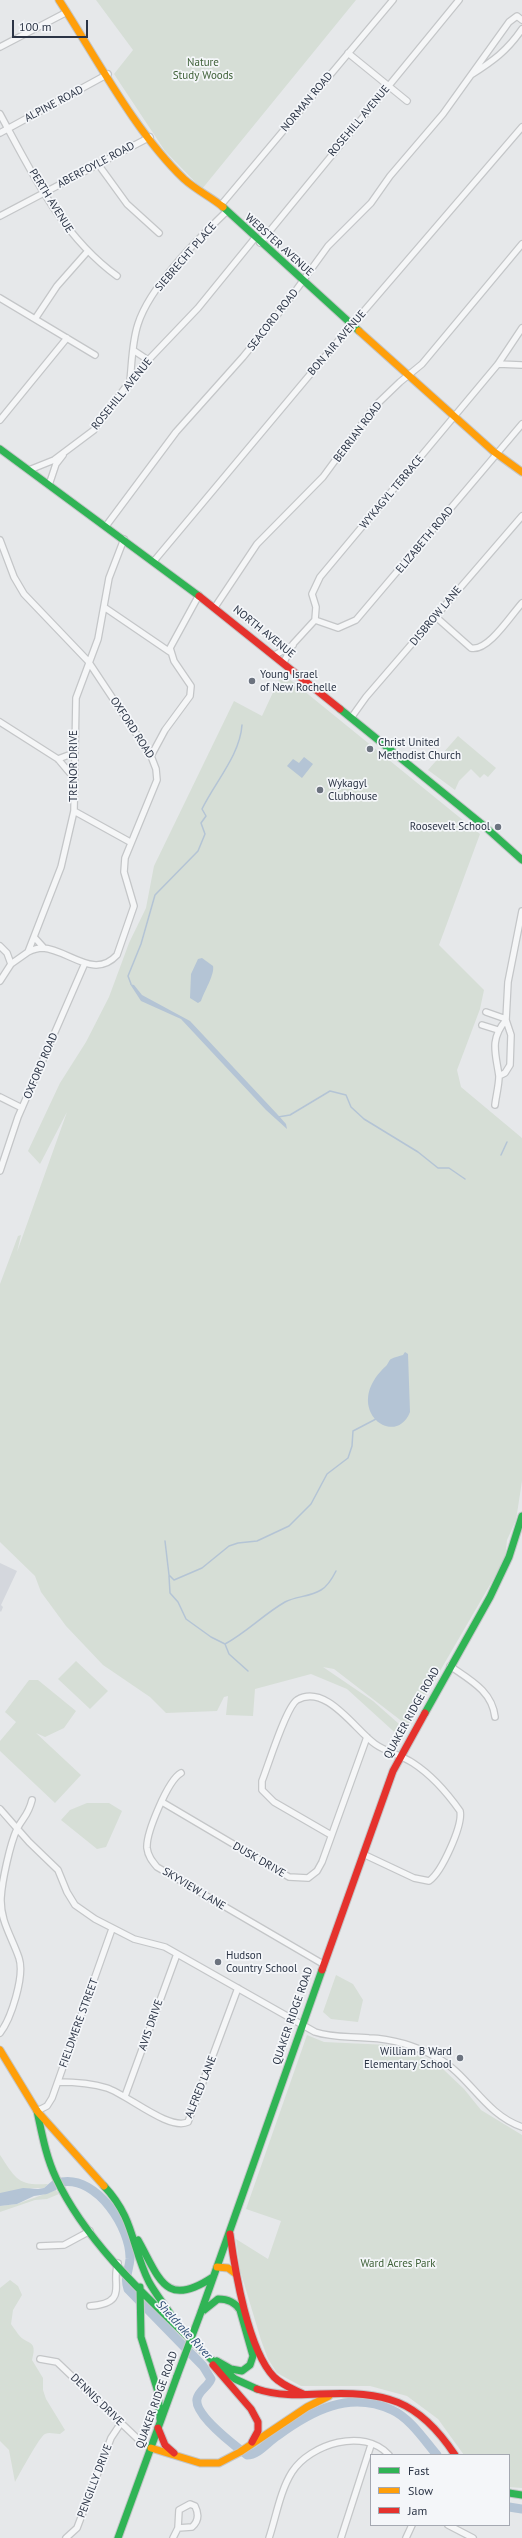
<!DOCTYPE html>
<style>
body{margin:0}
#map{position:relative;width:522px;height:2538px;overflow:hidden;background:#e6e8ea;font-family:"PT Sans",sans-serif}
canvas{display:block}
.legend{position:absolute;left:370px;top:2454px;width:140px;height:72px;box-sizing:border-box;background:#f4f6f9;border:1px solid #a4a8b1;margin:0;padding:5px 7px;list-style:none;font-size:12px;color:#2b3445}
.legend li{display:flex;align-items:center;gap:8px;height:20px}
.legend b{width:20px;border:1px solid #a4a8b1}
.scale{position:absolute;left:12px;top:20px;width:76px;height:18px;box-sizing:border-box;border:2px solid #2b3445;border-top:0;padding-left:5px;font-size:12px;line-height:14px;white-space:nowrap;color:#2b3445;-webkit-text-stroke:3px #f4f6f9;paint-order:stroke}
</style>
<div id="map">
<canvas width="522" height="2538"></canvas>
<ul class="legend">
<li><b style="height:5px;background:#30b455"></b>Fast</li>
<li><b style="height:5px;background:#ff9f0a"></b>Slow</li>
<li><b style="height:5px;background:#e5322d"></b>Jam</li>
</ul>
<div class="scale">100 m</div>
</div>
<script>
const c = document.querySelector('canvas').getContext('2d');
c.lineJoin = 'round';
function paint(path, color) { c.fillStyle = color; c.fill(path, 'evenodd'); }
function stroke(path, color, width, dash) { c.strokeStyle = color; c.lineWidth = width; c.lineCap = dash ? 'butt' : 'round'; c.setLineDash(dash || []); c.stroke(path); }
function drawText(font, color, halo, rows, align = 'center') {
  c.font = font + ' "PT Sans",sans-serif'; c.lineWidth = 3.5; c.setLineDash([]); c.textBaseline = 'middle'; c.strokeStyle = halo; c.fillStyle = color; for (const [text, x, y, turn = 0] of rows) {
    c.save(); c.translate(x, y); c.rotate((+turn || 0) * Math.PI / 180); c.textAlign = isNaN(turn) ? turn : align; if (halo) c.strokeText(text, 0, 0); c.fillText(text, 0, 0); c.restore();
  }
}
const built = new Path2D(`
 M0,1563L17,1571L1,1605L3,1607L1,1612L0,1611Z`);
const green = new Path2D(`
 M96,0H356L202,189L165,151L114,74L133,50Z
 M282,673L480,834L439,945L484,990L480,1009L457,1070L461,1087L522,1138V1481L516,1520L507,1540L505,1559L408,1726L334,1669L323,1667L373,1701L407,1731L402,1739L347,1689L311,1674L255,1689L253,1716L226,1715L228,1696L224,1697L217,1711L166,1713L150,1697L103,1665L66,1626L41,1592L35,1576L0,1542V1284L18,1236L21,1235L17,1252L67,1112L40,1164L28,1151L60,1083L86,1042L109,997L129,943L146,908L154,866L234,701L262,716Z
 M458,736L496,768L488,777L484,774L480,778L471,769L459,781L455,790L428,770Z
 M76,1661L108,1691L90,1709L58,1679Z
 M29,1680H38L76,1711L64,1728L45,1737L36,1733L81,1775L55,1803L0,1751V1741L16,1722L5,1712Z
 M87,1803H109L122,1811L106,1847L97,1849L61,1820L70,1810Z
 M336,1975L353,1984L363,2000L358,2022L331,2019L323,2012Z
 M307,2035L324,2042L389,2045L427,2059L444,2070L464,2089L481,2110L522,2135V2488L509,2487V2455H464L438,2419L407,2396L370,2386H301L277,2373L268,2359L261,2340L240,2270L236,2239L268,2259L281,2221L246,2209Z
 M0,2155C16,2179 18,2186 48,2184L44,2188H34L0,2196Z
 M56,2190L59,2194L47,2199L35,2200L0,2212V2206L17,2204Z
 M10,2280L18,2286L22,2295L13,2310L11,2324C13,2327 16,2331 18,2334C27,2346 38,2338 32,2360L43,2378V2390L46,2399L65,2430L60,2434C55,2434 49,2432 45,2434C40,2436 20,2473 15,2482L9,2450L0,2441V2288Z`);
const water = new Path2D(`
 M304,757L313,764L302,778L287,766L293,759L299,763Z
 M202,958L213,966C215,974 204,992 201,1001L198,1003L190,998L191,974L198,959Z
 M130,984L134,985L142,995L190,1021L278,1115L286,1124L287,1129L266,1110L181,1019L141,1001Z
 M405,1352L408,1354L410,1412C395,1450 340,1408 386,1366C388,1364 389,1360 391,1359C394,1357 400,1356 403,1355Z
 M60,2180L62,2183L56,2190L47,2194L34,2196L17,2204L0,2206V2193L23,2188L38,2189L44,2188L52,2181Z`);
const stream = new Path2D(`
 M131,984L128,976L141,944L155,895L198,851L205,834L201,823L206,816L202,809C215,782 240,755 242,725
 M278,1117L290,1115L330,1091L346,1095L351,1107L364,1119L418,1152L438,1168H449L465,1179
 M501,1155L507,1142
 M165,1541L169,1575L174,1580L202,1568L229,1546L238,1543L257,1541L289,1526L311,1504L327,1474L348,1458L352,1446L353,1431L376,1419
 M169,1576L170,1593L178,1602L186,1619L211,1637L225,1644C247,1632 264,1614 285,1602C296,1596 310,1597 321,1590C328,1586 332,1579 336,1571
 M225,1644L229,1654L248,1671`);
const river = new Path2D(`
 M62,2182C97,2176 131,2228 130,2259C129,2271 124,2277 128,2289L203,2366L211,2379C208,2387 199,2390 197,2399C194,2415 235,2446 247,2455C258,2455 268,2442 277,2436C311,2411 349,2390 392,2410C410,2418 425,2441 437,2455
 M509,2507L522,2509`);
const street = new Path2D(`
 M0,47L67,12
 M348,53L407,101
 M471,75C493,61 507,51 522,29
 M0,114C32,173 61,235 117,276
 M0,133L108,74
 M98,164L127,204L159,233
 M221,205L393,0
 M0,216L150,137
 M260,243L459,0
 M0,298L95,355
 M35,319L57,286L87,252
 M133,350L148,360
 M498,364L522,365
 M130,381C132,362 132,342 138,324C150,286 198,239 227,211
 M0,420L67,338
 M29,470L54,460L94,430L135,374L198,308L255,238
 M49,485L56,464L63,455
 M106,526L176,432L243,357L286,304L328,246L371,203L390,176L443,114L509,22L517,16L522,20
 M0,540L14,577L24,594L88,661L151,756L156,769L157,780L125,858L124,872L134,906L117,955C94,980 69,950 43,948C38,948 32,950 28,952
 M154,561L333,347L522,127
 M104,607L170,652
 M215,607L257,544L323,477L375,406L400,382L422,364L522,244
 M436,617L471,648C488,652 511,615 522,603
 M315,620L338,628L356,620L522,424
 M275,655L293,645
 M284,662L293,644L315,620L316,607L312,594L320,577L498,364L522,328
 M351,718L366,697L522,516
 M0,722L58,759L74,778
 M151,756L165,730L190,696L191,686L174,661L170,648L199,595
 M58,759L74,753
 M74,811L130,842
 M34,937L44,948
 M0,946L7,953L11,964
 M0,981L11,964L28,952L61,867L74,811L76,698L98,639L109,578L124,539
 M486,1012L506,1019
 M482,1025L498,1030
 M499,1076L505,1073L510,1065L511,1035L506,1020L508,982L522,911
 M0,1097L22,1108
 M495,1105C496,1096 499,1085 499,1076C496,1054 489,1040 506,1020
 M0,1171L18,1117L85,963
 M450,1666C470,1680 492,1691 495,1717
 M181,1773C168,1780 146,1833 147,1848C148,1856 152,1861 157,1867L323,1964
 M162,1802L289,1877L308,1878L317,1871L322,1862L367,1737
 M0,1809L29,1842L58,1870L67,1892L75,1905L95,1919L134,1939L165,1947L315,2032C333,2038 350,2036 369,2038C394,2039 414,2045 436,2057C470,2075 483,2113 522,2127
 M331,1835L274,1802L262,1790V1781C268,1766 286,1707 297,1700C326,1683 355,1730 375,1744C386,1752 401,1755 413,1763C430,1774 448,1794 460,1811C463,1825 442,1872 429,1881L414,1878L363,1854
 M0,2033C11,2019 25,1976 19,1958C12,1937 0,1921 1,1898C2,1881 10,1844 17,1829C23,1817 28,1816 32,1800
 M58,2082C75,2082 91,2083 107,2088C128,2095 169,2131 188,2122L238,1988
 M125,2096L177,1954
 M37,2111L47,2106L52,2098L112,1929
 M40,2246L64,2245L90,2231
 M90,2306C130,2303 110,2283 118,2263
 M40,2359L57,2362L140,2441L151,2448
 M190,2504L195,2506C199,2514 199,2521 192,2527L178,2528L179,2510Z
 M448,2525L473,2538
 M66,2538L77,2528L111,2438L121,2423
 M173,2538L178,2528
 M269,2538C276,2517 280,2491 292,2472C310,2444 364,2427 389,2455
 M341,2538L371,2445
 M406,2538L412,2525`);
const fast = new Path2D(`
 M223,207L359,331
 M0,449L199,596
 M340,709L483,825L522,860
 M425,1713L490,1597L509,1557L522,1516
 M37,2111C42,2134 46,2157 56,2178C89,2249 160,2309 215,2363L235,2379L257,2389
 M104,2186C135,2219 131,2246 149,2282C155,2293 164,2304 171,2315
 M138,2240C160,2279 165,2309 213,2277
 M140,2287L141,2337L158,2392L160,2419
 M203,2311L218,2299C228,2299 235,2302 240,2310L253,2356L250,2365L242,2371L231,2369L217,2361
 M201,2312L322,1970
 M509,2493L522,2495
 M118,2538L177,2376`);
const slow = new Path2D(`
 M59,0C96,57 135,132 184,179C196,190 211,197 223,207
 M359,331L493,451L522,472
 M0,2050L37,2111L104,2186
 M217,2267L228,2268L236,2274
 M151,2448L200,2463H219L240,2452L307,2407L329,2396`);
const jam = new Path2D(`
 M199,596L340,709
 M322,1970L393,1771L425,1713
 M230,2234C235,2271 248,2350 274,2377C282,2385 293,2389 303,2394
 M213,2365L251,2409L258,2422V2431L252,2442
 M257,2389C277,2396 299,2395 320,2394C385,2391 418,2399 455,2455
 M158,2428L165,2445L174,2453`);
const fastBridge = new Path2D(`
 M177,2376L201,2312`);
const markers = [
 [252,681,4,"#6c737f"],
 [370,749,4,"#6c737f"],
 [320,790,4,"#6c737f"],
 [498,827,4,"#6c737f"],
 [218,1962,4,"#6c737f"],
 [460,2058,4,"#6c737f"]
];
const parkNames = [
 ["Nature",203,63],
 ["Study Woods",203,76],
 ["Ward Acres Park",398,2264]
];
const streetNames = [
 ["NORMAN ROAD",307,102,-50],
 ["ALPINE ROAD",54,104,-28],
 ["ROSEHILL AVENUE",359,121,-50],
 ["ABERFOYLE ROAD",96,165,-28],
 ["PERTH AVENUE",51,201,58],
 ["WEBSTER AVENUE",279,245,42],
 ["SIEBRECHT PLACE",186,257,-49],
 ["SEACORD ROAD",273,320,-52],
 ["BON AIR AVENUE",337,343,-49],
 ["ROSEHILL AVENUE",122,394,-51],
 ["BERRIAN ROAD",358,432,-53],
 ["WYKAGYL TERRACE",392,492,-50],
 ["ELIZABETH ROAD",425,540,-50],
 ["DISBROW LANE",436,616,-50],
 ["NORTH AVENUE",264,632,39],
 ["OXFORD ROAD",132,728,57],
 ["TRENOR DRIVE",74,766,-90],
 ["OXFORD ROAD",41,1066,-67],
 ["QUAKER RIDGE ROAD",412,1713,-61],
 ["DUSK DRIVE",259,1860,30],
 ["SKYVIEW LANE",194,1889,31],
 ["QUAKER RIDGE ROAD",293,2016,-71],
 ["FIELDMERE STREET",79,2023,-70],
 ["AVIS DRIVE",151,2025,-71],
 ["ALFRED LANE",201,2087,-68],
 ["DENNIS DRIVE",97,2400,44],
 ["QUAKER RIDGE ROAD",157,2400,-70],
 ["PENGILLY DRIVE",95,2481,-69]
];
const poiNames = [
 ["Young Israel",260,675],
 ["of New Rochelle",260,688],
 ["Christ United",378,743],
 ["Methodist Church",378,756],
 ["Wykagyl",328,784],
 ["Clubhouse",328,797],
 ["Roosevelt School",490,827,"right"],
 ["Hudson",226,1956],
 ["Country School",226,1969],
 ["William B Ward",452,2052,"right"],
 ["Elementary School",452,2065,"right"]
];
const waterNames = [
 ["Sheldrake River",184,2330,47]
];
paint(built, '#d4d7dd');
paint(green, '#d6ded6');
paint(water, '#b4c4d5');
stroke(stream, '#b4c4d5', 1.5);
stroke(river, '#b4c4d5', 9);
stroke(street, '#c4c6c8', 8);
stroke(fast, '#c4c6c8', 9);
stroke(slow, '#c4c6c8', 9);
stroke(jam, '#c4c6c8', 9);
stroke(street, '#f5f6f7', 5.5);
stroke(fast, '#30b455', 7);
stroke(slow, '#ff9f0a', 7);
stroke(jam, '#e5322d', 7);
stroke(fastBridge, '#c4c6c8', 9, []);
stroke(fastBridge, '#30b455', 7);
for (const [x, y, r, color] of markers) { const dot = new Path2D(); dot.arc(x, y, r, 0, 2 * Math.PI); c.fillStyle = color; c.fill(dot); stroke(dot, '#f4f6f9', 1.5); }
drawText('11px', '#3f6138', '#f4f6f9', parkNames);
drawText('11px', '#2b3445', '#f4f6f9', streetNames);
drawText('11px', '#2b3445', '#f4f6f9', poiNames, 'left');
drawText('italic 12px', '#34527a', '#f4f6f9', waterNames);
</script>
